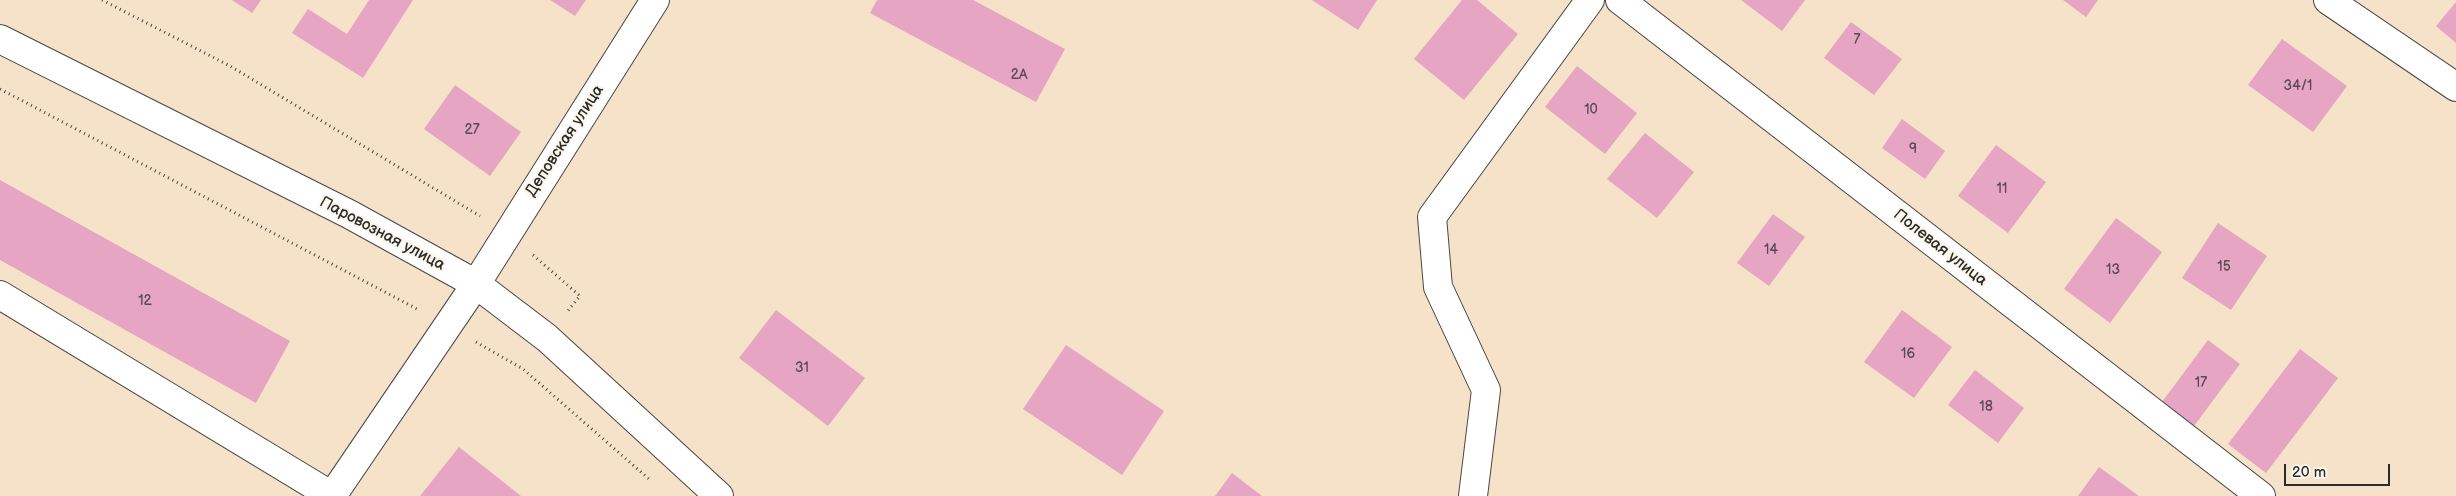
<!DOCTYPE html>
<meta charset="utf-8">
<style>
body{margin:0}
#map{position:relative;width:2456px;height:496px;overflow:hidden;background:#f5e2c9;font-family:"Balsamiq Sans",sans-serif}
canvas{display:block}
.scale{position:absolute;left:2284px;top:464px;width:106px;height:22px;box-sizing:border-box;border:2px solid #2b2b2b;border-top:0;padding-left:6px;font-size:15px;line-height:18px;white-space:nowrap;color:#2b2b2b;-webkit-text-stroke:4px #fbf7ec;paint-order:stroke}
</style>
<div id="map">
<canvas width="2456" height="496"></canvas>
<div class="scale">20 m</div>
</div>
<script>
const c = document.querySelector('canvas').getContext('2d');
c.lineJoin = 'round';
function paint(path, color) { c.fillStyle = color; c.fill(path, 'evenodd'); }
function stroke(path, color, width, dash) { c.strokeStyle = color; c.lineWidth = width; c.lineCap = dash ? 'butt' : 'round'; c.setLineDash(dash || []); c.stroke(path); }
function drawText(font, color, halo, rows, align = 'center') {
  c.font = font + ' "Balsamiq Sans",sans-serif'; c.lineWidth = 4.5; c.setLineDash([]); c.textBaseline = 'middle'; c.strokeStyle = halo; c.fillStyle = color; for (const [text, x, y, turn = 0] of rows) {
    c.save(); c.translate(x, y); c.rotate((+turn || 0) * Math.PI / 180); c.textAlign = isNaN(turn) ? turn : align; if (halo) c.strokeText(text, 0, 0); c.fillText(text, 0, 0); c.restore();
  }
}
const building = new Path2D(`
 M232,0H261L252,13Z
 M369,0H413L363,78L292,33L308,9L347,34Z
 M550,0H586L575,16Z
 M877,0H973L1065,49L1036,102L870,13Z
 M1312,0H1377L1358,30Z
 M1462,0H1477L1518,34L1464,100L1414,59Z
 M1741,0H1805L1782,31Z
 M2063,0H2098L2086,17Z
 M2456,2V43L2436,26Z
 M1851,22L1902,59L1874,95L1824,58Z
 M2282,39L2347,86L2313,132L2248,85Z
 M1577,66L1637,113L1605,154L1545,107Z
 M455,85L521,132L490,176L424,129Z
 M1902,119L1945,151L1925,179L1882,148Z
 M1645,133L1694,172L1657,218L1607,179Z
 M1996,145L2046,182L2008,233L1958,196Z
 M0,180L290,341L256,403L0,260Z
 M1773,214L1805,237L1769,286L1737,263Z
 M2116,218L2162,252L2110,323L2064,289Z
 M2218,223L2267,256L2231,310L2182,278Z
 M776,310L865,378L828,426L739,358Z
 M1902,310L1952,347L1914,398L1864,362Z
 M2208,340L2240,364L2194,426L2162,402Z
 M1066,345L1164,411L1122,475L1023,409Z
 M2300,349L2338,378L2266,473L2228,444Z
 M1975,370L2024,408L1998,443L1948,405Z
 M459,447L521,496H420Z
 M2099,467L2139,496H2078Z
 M1232,473L1262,496H1215Z`);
const path = new Path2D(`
 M102,0L230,66L480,216
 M0,89L419,310
 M533,255L580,296L566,313
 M476,342L523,369L649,479`);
const minor = new Path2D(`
 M1620,0L2261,496
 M2328,0L2456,87
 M0,295L332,496
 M332,496L476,284L655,0
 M1473,496L1486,390L1438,287L1432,217L1590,0`);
const major = new Path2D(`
 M0,39L349,214L476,284L547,338L719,496`);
const numberNames = [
 ["7",1857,40],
 ["2А",1019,75],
 ["34/1",2298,86],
 ["10",1591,110],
 ["27",472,130],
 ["9",1913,149],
 ["11",2002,189],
 ["14",1771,250],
 ["15",2224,267],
 ["13",2113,270],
 ["12",145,301],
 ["16",1908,354],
 ["31",802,368],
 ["17",2201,383],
 ["18",1986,407]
];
const streetNames = [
 ["Деповская улица",565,141,-57],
 ["Паровозная улица",382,234,28],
 ["Полевая улица",1940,248,38]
];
paint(building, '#e6a5c2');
stroke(minor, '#494643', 30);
stroke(major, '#494643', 30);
stroke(path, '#494643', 3, [1, 4]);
stroke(minor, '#fff', 28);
stroke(major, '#fff', 28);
drawText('14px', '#5a4a51', null, numberNames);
drawText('16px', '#2b2b2b', '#fbf7ec', streetNames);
</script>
